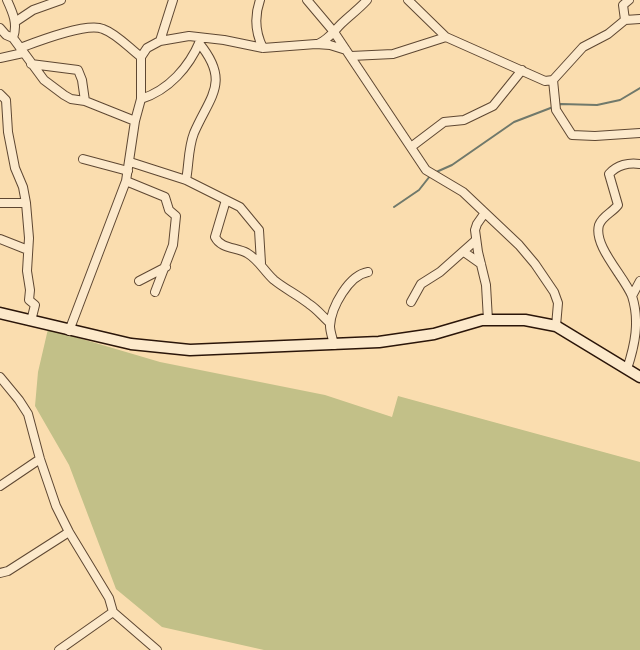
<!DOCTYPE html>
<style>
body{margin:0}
canvas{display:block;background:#faddaf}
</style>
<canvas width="640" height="650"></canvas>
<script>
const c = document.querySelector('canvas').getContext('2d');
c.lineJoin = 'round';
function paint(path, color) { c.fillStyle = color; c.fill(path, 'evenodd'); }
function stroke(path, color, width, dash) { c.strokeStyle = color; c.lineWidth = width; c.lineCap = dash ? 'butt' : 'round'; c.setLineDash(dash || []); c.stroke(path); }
const green = new Path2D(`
 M48,329L160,362L325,395L392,417L398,396L640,462V650H264L162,627L116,589L69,465L35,406L38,372Z`);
const stream = new Path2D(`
 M434,173L452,165L514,122L561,104L597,105L620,100L640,88
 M394,207L419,190L430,176`);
const street = new Path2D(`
 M7,0C13,13 18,24 13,38
 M260,0C254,17 255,32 263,48
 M307,0L334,32L426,170L463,192L519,245L535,264L554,292L558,303L556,326
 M408,0L446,37L545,81L553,80L556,110L572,135L595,136L640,133
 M625,20L640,19
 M15,22L33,10L61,0
 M0,28L6,35L13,38L44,80L64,95L71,99L85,101L135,121
 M160,41L189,36L224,40L263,48L316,44L330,45L346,50
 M318,44C329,39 333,32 341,24C349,16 359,9 367,0
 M20,48C36,42 87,22 103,29C117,34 129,48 141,57
 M351,56L393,54L446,37
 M0,58L23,53
 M31,64L78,70L82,80L85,101
 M553,80L583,47L608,34L625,20L623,5L629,0
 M0,94L6,100L8,132L15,168L23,187L26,203L29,238L27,271L30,290L29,300L35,305L31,321
 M141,99C169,90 189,67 200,41
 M411,147L444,122L464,120L493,106L522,70
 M83,159L128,171
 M130,162L186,180L240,207L259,230L261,263
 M186,180C189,165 188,148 194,133C210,96 231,82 199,43
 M126,181L165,197L169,210L176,216L173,245L155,292
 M226,200L215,237C221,249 236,247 247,253C259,260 264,271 274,280C285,289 298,295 309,304C317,309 323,317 330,323
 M0,203H26
 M484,214L477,224L475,230L478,252L486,285L488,320
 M0,239L28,250
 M464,252L481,264
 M139,281L166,267
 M632,296L640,281
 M411,302L421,284L440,272L476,240
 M69,331L126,181L135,121L141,99V57L147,48L160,41L173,0
 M334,345C333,339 330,332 330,326C331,307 349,275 368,272
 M627,369C635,345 640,321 632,296C624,276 593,246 599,225C602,216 613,212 618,205L609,174C617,165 629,162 640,164
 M0,377L19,400L28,414L40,459L56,506L69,532L109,598L113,612L157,650
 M0,486L40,459
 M0,573L8,571L69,532
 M59,650L113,612`);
const secondary = new Path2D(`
 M0,313L131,344L190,350L379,342L434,334L482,320H525L556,326L640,377`);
paint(green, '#c2c088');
stroke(stream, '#70796b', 2);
stroke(street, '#5e4732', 10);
stroke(secondary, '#2a1509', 13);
stroke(street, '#fce9cb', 8);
stroke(secondary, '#fce9cb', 10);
</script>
